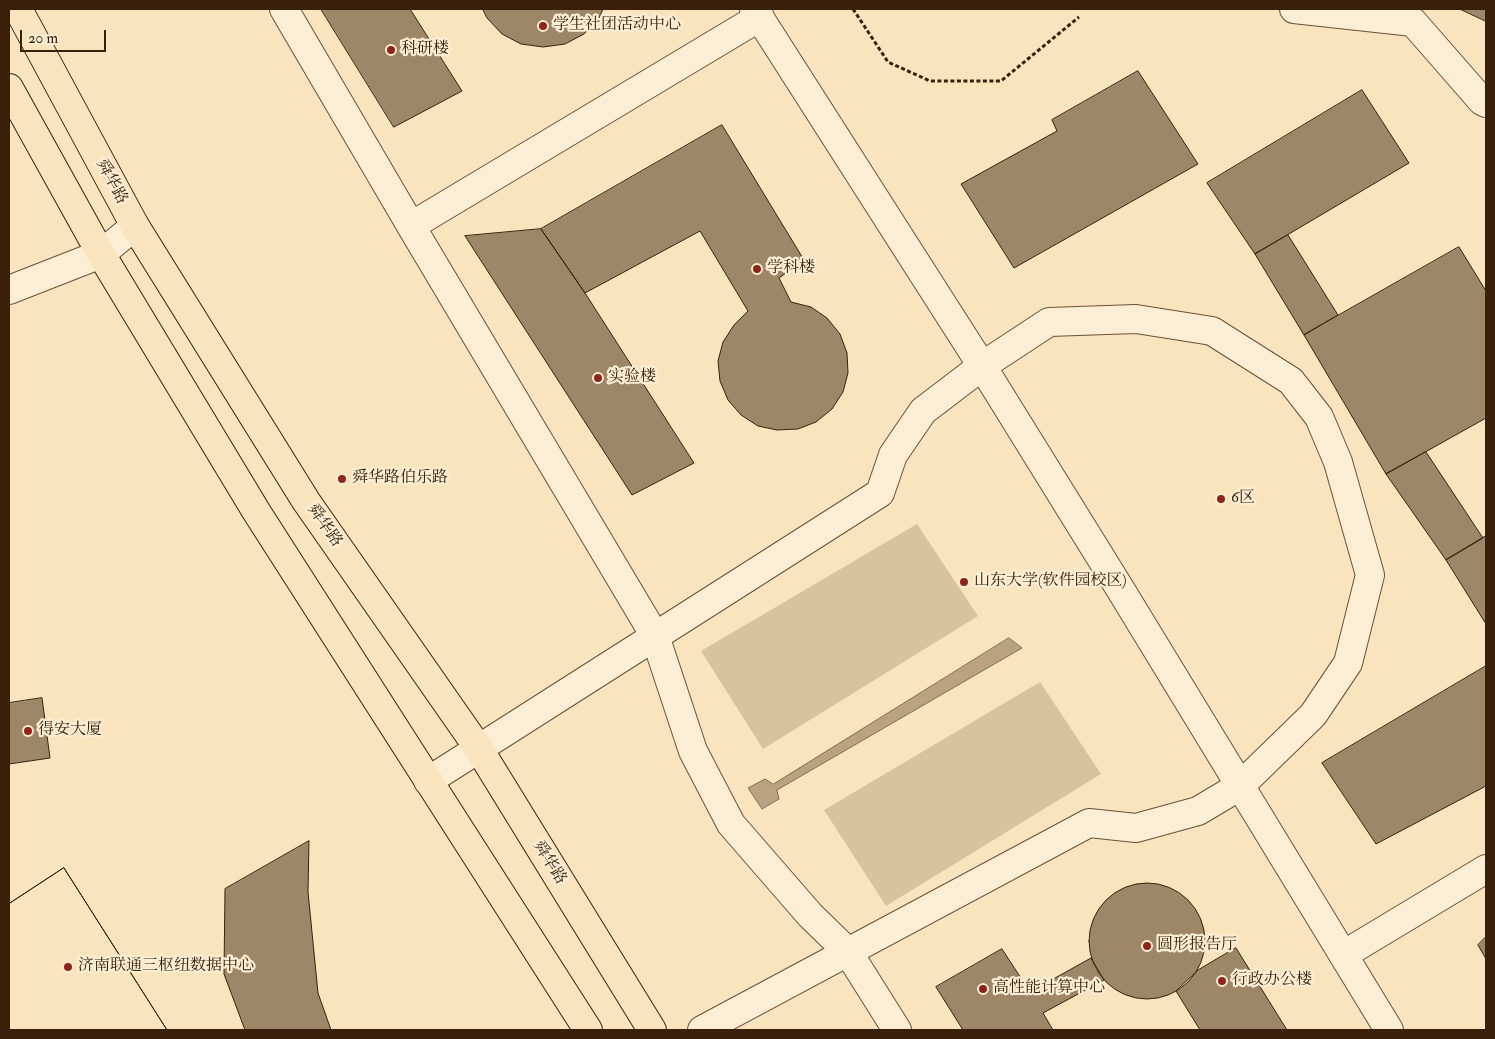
<!DOCTYPE html>
<meta charset="utf-8">
<style>
body{margin:0}
#map{position:relative;width:1495px;height:1039px;overflow:hidden;background:#fae4be;font-family:"IM FELL Double Pica",serif}
canvas{display:block}
.frame{position:absolute;inset:0;border:10px solid #3a200a;pointer-events:none}
.scale{position:absolute;left:20px;top:30px;width:86px;height:22px;box-sizing:border-box;border:2px solid #3a200a;border-top:0;padding-left:6px;font-size:15px;line-height:18px;white-space:nowrap;color:#3a200a;-webkit-text-stroke:4px #fcedd5;paint-order:stroke}
</style>
<div id="map">
<canvas width="1495" height="1039"></canvas>
<div class="frame"></div>
<div class="scale">20 m</div>
</div>
<script>
const c = document.querySelector('canvas').getContext('2d');
c.lineJoin = 'round';
function paint(path, color) { c.fillStyle = color; c.fill(path, 'evenodd'); }
function stroke(path, color, width, dash) { c.strokeStyle = color; c.lineWidth = width; c.lineCap = dash ? 'butt' : 'round'; c.setLineDash(dash || []); c.stroke(path); }
function drawText(font, color, halo, rows, align = 'center') {
  c.font = font + ' "IM FELL Double Pica","Noto Serif SC",serif'; c.lineWidth = 4.5; c.setLineDash([]); c.textBaseline = 'middle'; c.strokeStyle = halo; c.fillStyle = color; for (const [text, x, y, turn = 0] of rows) {
    c.save(); c.translate(x, y); c.rotate((+turn || 0) * Math.PI / 180); c.textAlign = isNaN(turn) ? turn : align; if (halo) c.strokeText(text, 0, 0); c.fillText(text, 0, 0); c.restore();
  }
}
const green = new Path2D(`
 M917,524L978,616L763,749L701,651Z
 M1040,682L1101,774L886,906L824,810Z`);
const water = new Path2D(`
 M1009,638L1022,648L777,790L779,799L762,809L748,788L765,779L773,784Z`);
const building = new Path2D(`
 M321,9H410L462,91L394,127Z
 M483,9H603L599,18L584,34L565,44L543,47L521,44L502,34L487,18Z
 M1460,9H1486V21Z
 M1138,71L1198,164L1014,268L961,184L1057,131L1052,120Z
 M1362,90L1409,163L1255,254L1207,183Z
 M722,125L804,260L779,278L791,302L811,307L827,318L840,334L847,353L848,373L843,392L832,409L816,422L798,429L777,430L758,426L741,415L728,400L720,381L718,361L723,342L734,325L748,311L700,231L585,293L541,229Z
 M541,229L585,293L694,463L632,495L465,236Z
 M1288,235L1338,315L1304,335L1255,254Z
 M1459,247L1486,291V418L1386,474L1304,335Z
 M1426,452L1483,538L1446,560L1386,474Z
 M1486,536V624L1446,560Z
 M1486,666V786L1376,844L1322,763Z
 M42,698L50,758L9,764V703Z
 M309,841L308,892L318,993L331,1030H245L224,974L225,889Z
 M64,868L167,1030H9V904Z
 M64,868L167,1030H9V904Z
 M1089 941a58 58 0 1 1 116 0a58 58 0 1 1-116 0Z
 M1486,937V959L1478,945Z
 M1236,948L1287,1030H1200L1176,991L1198,970Z
 M1002,949L1030,992L1091,958L1104,980L1043,1013L1053,1030H963L936,987Z`);
const path = new Path2D(`
 M853,9L888,62L930,81H1001L1079,17`);
const minor = new Path2D(`
 M284,9L411,226L655,636L693,751L731,824L810,915L848,952L897,1030
 M754,9L982,366L1119,587L1389,1030
 M1294,9L1413,22L1482,101L1486,103
 M411,226L760,17
 M9,290L101,254L135,226
 M428,781L880,493L893,455L923,411L982,366L1049,322L1136,319L1212,331L1291,381L1319,417L1338,462L1370,575L1348,663L1313,715L1240,786L1198,811L1136,828L1089,823L702,1030
 M1343,955L1486,869`);
const major = new Path2D(`
 M18,9L135,226L306,501L479,749L652,1030
 M9,88L101,254L256,511L588,1030`);
const markers = [
 [543,26,5,"#8f2418"],
 [391,50,5,"#8f2418"],
 [757,269,5,"#8f2418"],
 [598,378,5,"#8f2418"],
 [342,479,5,"#8f2418"],
 [1221,499,5,"#8f2418"],
 [964,582,5,"#8f2418"],
 [28,731,5,"#8f2418"],
 [1147,946,5,"#8f2418"],
 [68,967,5,"#8f2418"],
 [1222,981,5,"#8f2418"],
 [983,989,5,"#8f2418"]
];
const poiNames = [
 ["学生社团活动中心",553,26],
 ["科研楼",401,50],
 ["学科楼",767,269],
 ["实验楼",608,378],
 ["舜华路伯乐路",352,479],
 ["6区",1231,499],
 ["山东大学(软件园校区)",974,582],
 ["得安大厦",38,731],
 ["圆形报告厅",1157,946],
 ["济南联通三枢纽数据中心",78,967],
 ["行政办公楼",1232,981],
 ["高性能计算中心",993,989]
];
const streetNames = [
 ["舜华路",111,182,62],
 ["舜华路",324,526,55],
 ["舜华路",549,863,58]
];
paint(green, '#d9c39f');
paint(water, '#b9a181');
stroke(water, '#866d51', 1);
paint(building, '#9e8668');
stroke(building, '#3a200a', 1);
stroke(minor, '#6a5137', 30);
stroke(major, '#3a200a', 30);
stroke(path, '#3a200a', 3, [4, 2.5]);
stroke(minor, '#fcedd5', 28);
stroke(major, '#fae4be', 28);
for (const [x, y, r, color] of markers) { const dot = new Path2D(); dot.arc(x, y, r, 0, 2 * Math.PI); c.fillStyle = color; c.fill(dot); stroke(dot, '#fcedd5', 2); }
drawText('16px', '#3a200a', '#fcedd5', poiNames, 'left');
drawText('16px', '#3a200a', '#fcedd5', streetNames);
</script>
